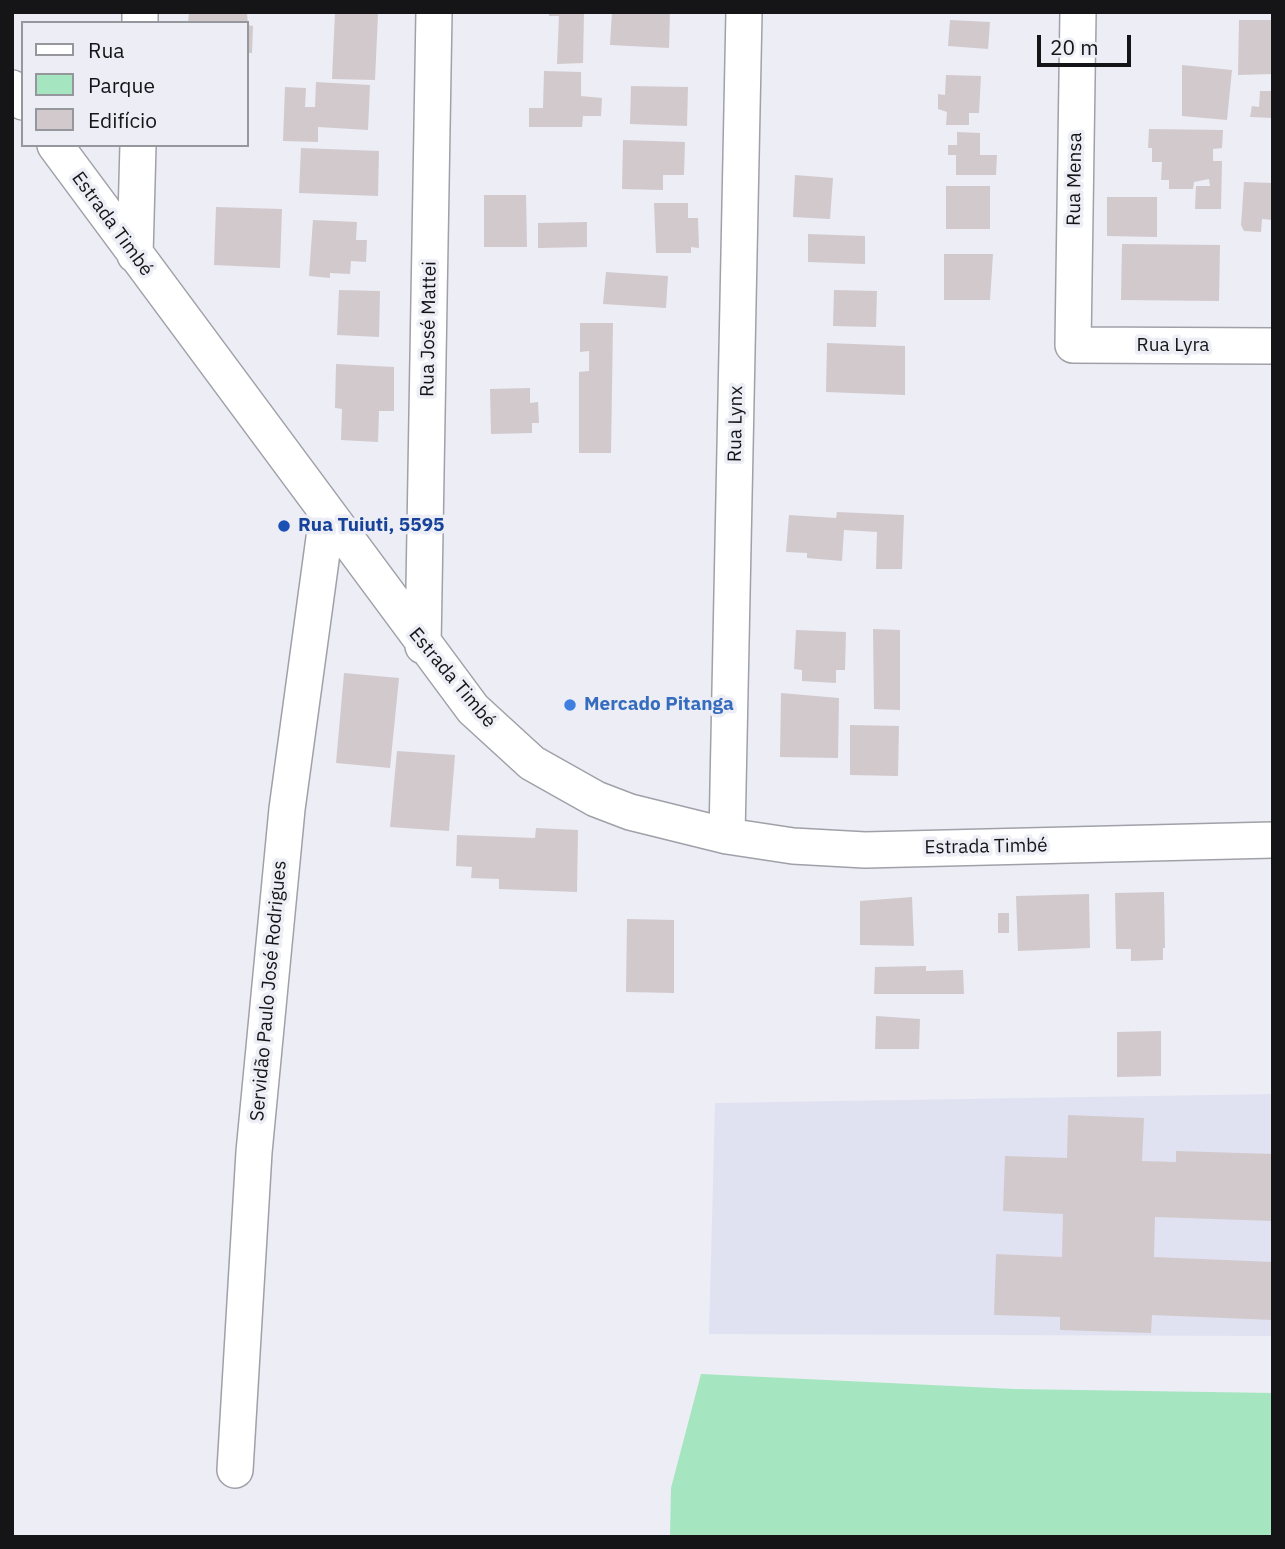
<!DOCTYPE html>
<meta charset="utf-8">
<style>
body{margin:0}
#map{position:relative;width:1285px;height:1549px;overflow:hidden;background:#ecedf5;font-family:"IBM Plex Sans",sans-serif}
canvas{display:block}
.frame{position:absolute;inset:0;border:14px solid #151518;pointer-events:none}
.legend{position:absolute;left:21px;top:21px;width:228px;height:126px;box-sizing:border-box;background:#ecedf5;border:2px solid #96979d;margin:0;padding:9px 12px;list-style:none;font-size:21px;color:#151518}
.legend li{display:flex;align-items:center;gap:14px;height:35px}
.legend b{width:35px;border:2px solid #96979d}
.scale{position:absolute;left:1037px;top:35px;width:94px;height:32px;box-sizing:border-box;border:4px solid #151518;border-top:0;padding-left:9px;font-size:21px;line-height:24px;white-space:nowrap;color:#151518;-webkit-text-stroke:5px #ecedf5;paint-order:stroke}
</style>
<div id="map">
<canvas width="1285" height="1549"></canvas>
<div class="frame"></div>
<ul class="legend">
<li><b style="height:9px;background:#fff"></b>Rua</li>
<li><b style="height:19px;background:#a5e5c0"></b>Parque</li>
<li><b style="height:19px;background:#d2c9cd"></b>Edifício</li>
</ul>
<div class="scale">20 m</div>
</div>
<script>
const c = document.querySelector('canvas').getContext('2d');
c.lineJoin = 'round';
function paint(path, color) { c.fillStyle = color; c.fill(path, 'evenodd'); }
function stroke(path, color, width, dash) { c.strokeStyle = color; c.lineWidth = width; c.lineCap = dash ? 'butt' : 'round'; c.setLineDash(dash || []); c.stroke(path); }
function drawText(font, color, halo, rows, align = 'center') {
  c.font = font + ' "IBM Plex Sans",sans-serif'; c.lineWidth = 7; c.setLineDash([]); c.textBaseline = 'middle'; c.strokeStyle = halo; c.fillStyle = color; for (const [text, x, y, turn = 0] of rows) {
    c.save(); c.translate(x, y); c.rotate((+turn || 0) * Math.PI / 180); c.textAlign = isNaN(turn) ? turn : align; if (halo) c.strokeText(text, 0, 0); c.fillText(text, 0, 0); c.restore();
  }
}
const built = new Path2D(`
 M1273,1094V1336L709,1334L715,1103Z`);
const green = new Path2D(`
 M701,1374L1014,1389L1273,1393V1537H670L671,1488Z`);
const building = new Path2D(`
 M189,12L247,14L248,23H188Z
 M335,12L378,14L375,80L332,79Z
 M549,12H584L583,63L557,64L559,16H549Z
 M612,12H670L669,48L610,45Z
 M950,20L990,22L988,49L948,46Z
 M1239,20H1273V74L1238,75Z
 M247,25L253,26L252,53H247Z
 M1182,65L1232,70L1227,120L1182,116Z
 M544,71L581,72V96L602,98L601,116H583L582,127H529V108H543Z
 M946,75L981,76L979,113H969V125H946L947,112L938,109V94L945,95Z
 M316,82L370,85L368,130L318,127V142L283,141L285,87L306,88L305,107H315Z
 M631,86L688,87L687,126L630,124Z
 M1260,91H1273V118L1250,117L1252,106L1259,107Z
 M1149,129L1223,130L1222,148L1213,149V161H1222L1221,209H1195L1196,186H1210L1209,179L1194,182L1193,189H1169V180H1161L1162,162H1152V148H1148Z
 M957,132L980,133V155H997L996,175H956V155H948V145H957Z
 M623,140L685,142L684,175H663V190L622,189Z
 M301,148L379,151L378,196L299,193Z
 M795,175L833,178L830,219L793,217Z
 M1244,182L1273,183V220L1262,219L1261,232L1244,231L1241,225Z
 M946,186H990V229H946Z
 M484,195H526L527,247H484Z
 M1107,197H1157V237L1107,236Z
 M654,203H688V218H698L699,248L691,247V253H656Z
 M216,207L282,209L280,268L214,265Z
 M313,220L357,222L356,240H367L366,262L351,261L350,274L330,273V278L309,276Z
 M587,222V247L538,248V223Z
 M808,234L865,236V264L808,262Z
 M1122,244L1220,245L1219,301L1121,300Z
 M944,254H993L990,300H944Z
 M606,272L668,276L666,308L603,304Z
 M339,290L380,291L379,337L337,335Z
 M834,290L877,291L876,327L833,326Z
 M580,323H613L611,453H579V372L589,371V351L580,352Z
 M827,343L905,346V395L826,392Z
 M336,364L394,367V411H379L378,442L341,440L342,409L335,408Z
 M530,388V403L538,402L539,423H532V433L491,434L490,389Z
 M837,512L904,515L902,569H876L877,532L844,530L842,561L807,558V553L786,552L789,515L836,518Z
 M873,629L900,630V710L874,709Z
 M796,630L846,632L845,670H836V683L802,681V670L794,669Z
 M344,673L399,678L390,768L336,763Z
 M781,693L839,698L838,758L780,757Z
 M850,725L899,726L898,776L850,775Z
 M397,751L455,755L449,831L390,827Z
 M536,828L578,830L577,892L499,889V879L471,878L472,867L456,866L457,835L535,838Z
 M1164,892L1165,948H1163V960L1131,961V949H1116L1115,893Z
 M1089,894L1090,948L1018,951L1016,896Z
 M912,897L914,946L860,945V901Z
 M998,913H1009V933H998Z
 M627,919L674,920V993L626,992Z
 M926,966V971L963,970L964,994H874L875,967Z
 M876,1016L920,1019L919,1049H875Z
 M1161,1031V1076L1117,1077V1032Z
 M1068,1115L1144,1118L1142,1161L1176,1162V1151L1273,1154V1221L1155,1217L1154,1257L1273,1262V1320L1152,1315L1151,1333L1060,1330V1317L994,1315L996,1254L1062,1257L1063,1214L1003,1211L1005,1156L1067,1158Z`);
const minor = new Path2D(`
 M1078,12L1073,345L1273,346
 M140,23V12
 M12,88L23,102
 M55,145L473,709L532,763L596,799L630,812L727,836L793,846L865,850L1273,840
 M135,255L138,145
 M423,646L434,12
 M727,836L744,12
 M235,1470L254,1152L287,809L327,516`);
const markers = [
 [284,526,7,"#1a4fb4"],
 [570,705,7,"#3f7fe0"]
];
const streetNames = [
 ["Rua Mensa",1075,179,-89],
 ["Estrada Timbé",112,224,54],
 ["Rua José Mattei",429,329,-89],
 ["Rua Lyra",1173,346],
 ["Rua Lynx",736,424,-89],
 ["Estrada Timbé",452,678,50],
 ["Estrada Timbé",986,847,-1],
 ["Servidão Paulo José Rodrigues",269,991,-85]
];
const transitNames = [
 ["Rua Tuiuti, 5595",298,526]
];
const shopNames = [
 ["Mercado Pitanga",584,705]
];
paint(built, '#e0e2f1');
paint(green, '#a5e5c0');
paint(building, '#d2c9cd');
stroke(minor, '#a0a1a8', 38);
stroke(minor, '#fff', 35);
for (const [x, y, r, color] of markers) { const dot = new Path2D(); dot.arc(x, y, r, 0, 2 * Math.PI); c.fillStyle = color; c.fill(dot); stroke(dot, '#ecedf5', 2.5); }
drawText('19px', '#151518', '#ecedf5', streetNames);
drawText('bold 19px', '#164399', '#ecedf5', transitNames, 'left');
drawText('bold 19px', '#366cbe', '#ecedf5', shopNames, 'left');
</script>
